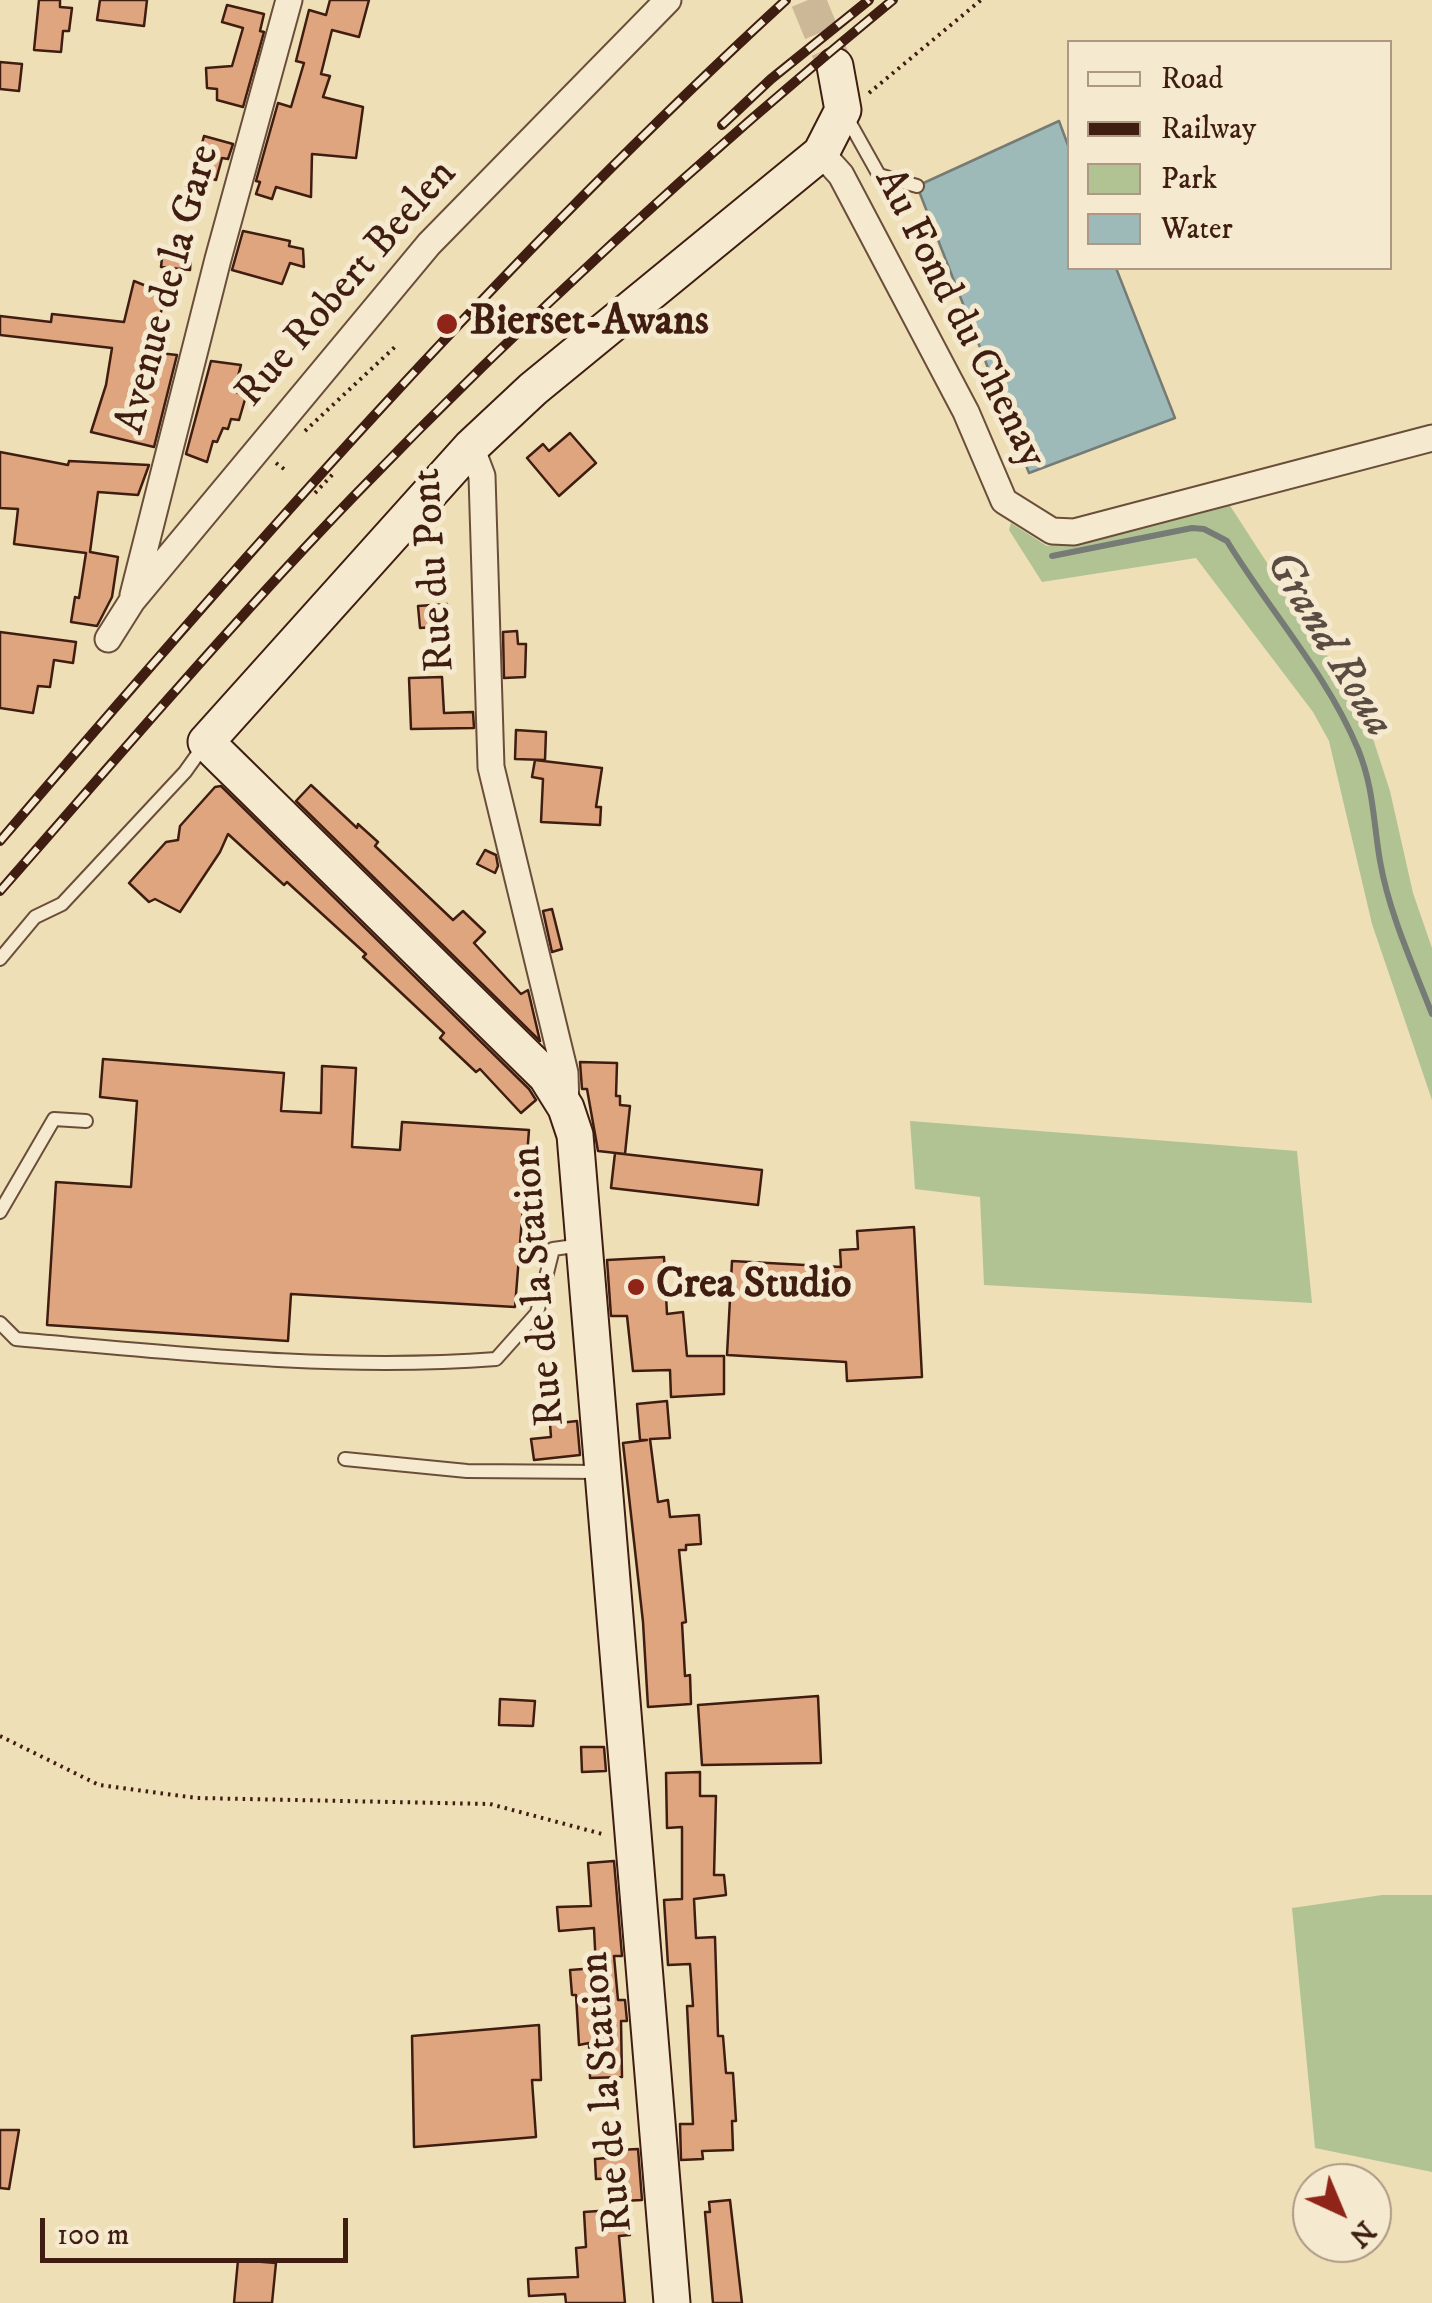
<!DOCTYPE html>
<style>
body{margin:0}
#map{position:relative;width:1432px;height:2303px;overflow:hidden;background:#efdfb7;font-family:"IM FELL DW Pica",serif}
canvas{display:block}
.legend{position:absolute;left:1067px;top:40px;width:325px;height:230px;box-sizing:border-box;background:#f5ead0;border:2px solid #ac9884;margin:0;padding:12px 18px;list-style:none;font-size:30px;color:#3f1d11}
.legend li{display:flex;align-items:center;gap:20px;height:50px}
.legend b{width:50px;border:2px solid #ac9884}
.north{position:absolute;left:1292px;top:2163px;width:100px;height:100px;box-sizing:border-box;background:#f5ead0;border:2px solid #ac9884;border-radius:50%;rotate:136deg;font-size:28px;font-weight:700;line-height:40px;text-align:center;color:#3f1d11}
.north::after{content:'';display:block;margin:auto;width:35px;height:45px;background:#8f2418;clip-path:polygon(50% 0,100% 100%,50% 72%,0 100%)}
.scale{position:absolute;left:40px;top:2218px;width:308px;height:45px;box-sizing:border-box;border:5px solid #3f1d11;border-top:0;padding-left:12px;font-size:30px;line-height:35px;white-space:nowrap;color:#3f1d11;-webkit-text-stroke:8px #f5ead0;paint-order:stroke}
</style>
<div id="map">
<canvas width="1432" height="2303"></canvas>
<ul class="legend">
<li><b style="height:12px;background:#f5ead0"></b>Road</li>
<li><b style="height:12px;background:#3f1d11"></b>Railway</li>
<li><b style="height:28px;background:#b2c393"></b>Park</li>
<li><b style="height:28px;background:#9dbab8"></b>Water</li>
</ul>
<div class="north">N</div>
<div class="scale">100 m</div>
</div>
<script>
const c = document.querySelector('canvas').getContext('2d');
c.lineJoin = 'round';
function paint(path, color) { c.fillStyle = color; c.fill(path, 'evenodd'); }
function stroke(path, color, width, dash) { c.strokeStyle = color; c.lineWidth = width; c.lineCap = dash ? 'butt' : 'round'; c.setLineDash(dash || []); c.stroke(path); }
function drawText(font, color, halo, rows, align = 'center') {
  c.font = font + ' "IM FELL DW Pica",serif'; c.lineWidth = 10; c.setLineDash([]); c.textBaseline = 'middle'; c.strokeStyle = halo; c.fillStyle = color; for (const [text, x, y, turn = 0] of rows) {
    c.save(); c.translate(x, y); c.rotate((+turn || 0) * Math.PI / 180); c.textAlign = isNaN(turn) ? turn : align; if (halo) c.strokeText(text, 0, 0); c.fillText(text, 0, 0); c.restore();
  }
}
const green = new Path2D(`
 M1227,501L1365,714L1390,791L1413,893L1432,948V1100L1372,924L1329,741L1313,712L1196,558L1042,582L1009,530L1011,523L1047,546Z
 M910,1121L1297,1151L1312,1303L984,1285L980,1197L915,1189Z
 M1382,1895H1432V2172L1315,2148L1292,1908Z`);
const water = new Path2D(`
 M1059,121L1069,148L1070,268H1116L1175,418L1029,473L917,186Z`);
const stream = new Path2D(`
 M1052,556L1192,528L1204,529L1227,541C1269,610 1327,674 1358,749C1374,789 1373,820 1380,861C1389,913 1413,965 1432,1014`);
const building = new Path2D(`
 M39,0H60V7L72,8L69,31H63L61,52L34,50Z
 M100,0H147L144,26L97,20Z
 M330,0H369L359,37L332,30L321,74L330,76L323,97L363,107L356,158L312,154L311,197L276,187L272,199L256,194L260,182L256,181L278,103L291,107L304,63L296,61L309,10L326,15Z
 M227,5L264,14L260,31L264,32L243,107L217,100V89L207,88L206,68L232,66L243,28L222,22Z
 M0,62L22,64L19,91L0,89Z
 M204,136L233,144L228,159L222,158L216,180L194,174Z
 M185,183H203L202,208L184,207Z
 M243,231L290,241L289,246L303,249L304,267L290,263L282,284L232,270Z
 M163,249L191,252L190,270L161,267Z
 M134,281L166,294L150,352L177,355L154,447L91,432L106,385L112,348L0,335V316L51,322L52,314L124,322Z
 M211,361L241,365L234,391L246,396L239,420L231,419L228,429L223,428L217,442L213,441L207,462L186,454Z
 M570,433L596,463L559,496L527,458L543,444L549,451Z
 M0,452L68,465L69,461L149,465L138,495L98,492L90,552L118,557L112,597L97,626L71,622L75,597L79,598L86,553L14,544L18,509L0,508Z
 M447,604L448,626L420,628L418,606Z
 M517,631L518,644H526L525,677L504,678L503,632Z
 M0,632L76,642L73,663L54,660L50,687L38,686L33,713L0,708Z
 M442,677L444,713L473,712L474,728L411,729L409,678Z
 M516,730L546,732L545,760L515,759Z
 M535,760L602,768L596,807H601L600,825L541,822L543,779L532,777Z
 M311,785L357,828L358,824L378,842L375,846L453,920L463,911L485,932L474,943L521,994L528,990L540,1041L296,801Z
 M221,786L529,1089L536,1100L521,1113L480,1069L476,1072L440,1038L444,1033L363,957L366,954L287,882L284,885L228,834L220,852L180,912L155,899L149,902L129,883L166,842L178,840L180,826L215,787Z
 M485,850L496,855L498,866L495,873L477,864Z
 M552,909L562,949L552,952L543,911Z
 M103,1059L284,1073L281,1111L321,1113L322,1066L356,1068L352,1147L400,1150L402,1122L529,1130L515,1307L291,1294L288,1341L47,1325L56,1182L131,1187L137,1101L100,1097Z
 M580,1062L617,1063L616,1096H620V1105L630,1106L625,1154L598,1151L587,1089H582Z
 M615,1153L762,1170L758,1205L611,1188Z
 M914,1227L922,1377L847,1381L846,1362L727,1355L732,1261L841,1267L840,1250L858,1249L857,1231Z
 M664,1257L667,1314L683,1312L687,1356H724V1394L671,1397L670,1370L633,1371L627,1316H611L607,1260Z
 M667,1401L670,1438L650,1439L658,1502L668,1500L670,1517L699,1515L701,1544L686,1545V1550H679L686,1622L682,1623L685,1676L690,1675L691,1704L648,1707L643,1622L623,1443L647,1440H640L637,1404Z
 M577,1421L580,1455L534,1460L531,1439L551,1437L550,1424Z
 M818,1696L821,1763L702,1765L698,1705Z
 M500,1699L535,1701L533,1726L499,1725Z
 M581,1747H604L606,1771L582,1772Z
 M700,1772V1796H716L714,1875H724L726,1895L694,1899L696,1938L715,1937L718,2036H723L726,2073H733L736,2121H732L733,2150L702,2151L703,2159L681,2160L680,2124H693L687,2006H693L690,1964L668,1965L664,1900L682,1899V1827L667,1828L666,1773Z
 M614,1861L622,1956H614L618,2000H625L627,2021H621L622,2077L590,2078L589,2043L579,2045L576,1995H572L570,1970L596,1968L594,1928L559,1931L557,1907L591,1906L588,1863Z
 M539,2025L541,2080H532L536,2137L414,2147L412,2036Z
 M0,2130H19L9,2189L0,2188Z
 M638,2149L642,2200L622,2201L620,2178L596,2179L595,2159L619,2157L618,2150Z
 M730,2200L742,2303H713L705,2212H710L709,2202Z
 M628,2209L630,2235L619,2236L625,2303H566L565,2294L529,2296L528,2279L578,2277L576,2248L586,2247L584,2212Z
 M238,2260L276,2263L272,2303H234Z`);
const secondaryTunnel = new Path2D(`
 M808,0L835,66`);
const path = new Path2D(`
 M869,93L981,0
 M305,431L397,345
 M276,463L288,472
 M315,493L333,474
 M0,1736L99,1785L197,1798L490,1804L606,1835`);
const lane = new Path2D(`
 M846,116L879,175L917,186
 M0,959L35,917L62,904L185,772L205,744
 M0,1212L54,1119L86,1121
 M0,1323L16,1339C175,1353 336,1371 496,1359L537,1313L553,1249L582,1245
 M345,1459L467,1471L601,1472`);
const street = new Path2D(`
 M821,153L841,175L966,412L1004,501L1052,531L1074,532L1432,438
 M471,447L482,476L491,767L565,1073L566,1108
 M133,595L218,259L289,0
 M108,639L132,601L429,244L668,0`);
const secondary = new Path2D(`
 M672,2303L575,1135L566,1108L546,1076L206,742L471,447L533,389L821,153L843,110L835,66`);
const rail = new Path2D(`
 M722,125L771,79L869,0
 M0,841C251,548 502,261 786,0
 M0,891C116,759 231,624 353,497C523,321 703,155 893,0`);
const markers = [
 [447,324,12,"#8f2418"],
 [636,1287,10,"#8f2418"]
];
const streetNames = [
 ["Rue Robert Beelen",348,285,-49],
 ["Avenue de la Gare",170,290,-75],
 ["Au Fond du Chenay",958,319,63],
 ["Rue du Pont",436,570,-94],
 ["Rue de la Station",541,1286,-95],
 ["Rue de la Station",609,2092,-95]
];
const poiNames = [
 ["Bierset-Awans",470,324],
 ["Crea Studio",656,1287]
];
const waterNames = [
 ["Grand Roua",1327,645,59]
];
paint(green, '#b2c393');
paint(water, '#9dbab8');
stroke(water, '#777b75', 2.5);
stroke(stream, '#777b75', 6);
paint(building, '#dfa57f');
stroke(building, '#3f1d11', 2.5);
stroke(secondaryTunnel, '#ccb896', 35, [35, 18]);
stroke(lane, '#6b4e3a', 16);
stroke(street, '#6b4e3a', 29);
stroke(secondary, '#3f1d11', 39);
stroke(path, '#3f1d11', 4, [2.5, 5]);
stroke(lane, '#f5ead0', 12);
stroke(street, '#f5ead0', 25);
stroke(secondary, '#f5ead0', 35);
stroke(rail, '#3f1d11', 10);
stroke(rail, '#f5ead0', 6, [19]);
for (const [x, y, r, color] of markers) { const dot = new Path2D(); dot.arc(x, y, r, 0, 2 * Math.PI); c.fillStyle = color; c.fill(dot); stroke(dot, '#f5ead0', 4); }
drawText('42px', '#3f1d11', '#f5ead0', streetNames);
drawText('bold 42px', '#3f1d11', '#f5ead0', poiNames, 'left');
drawText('italic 45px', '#5b4c43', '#f5ead0', waterNames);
</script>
